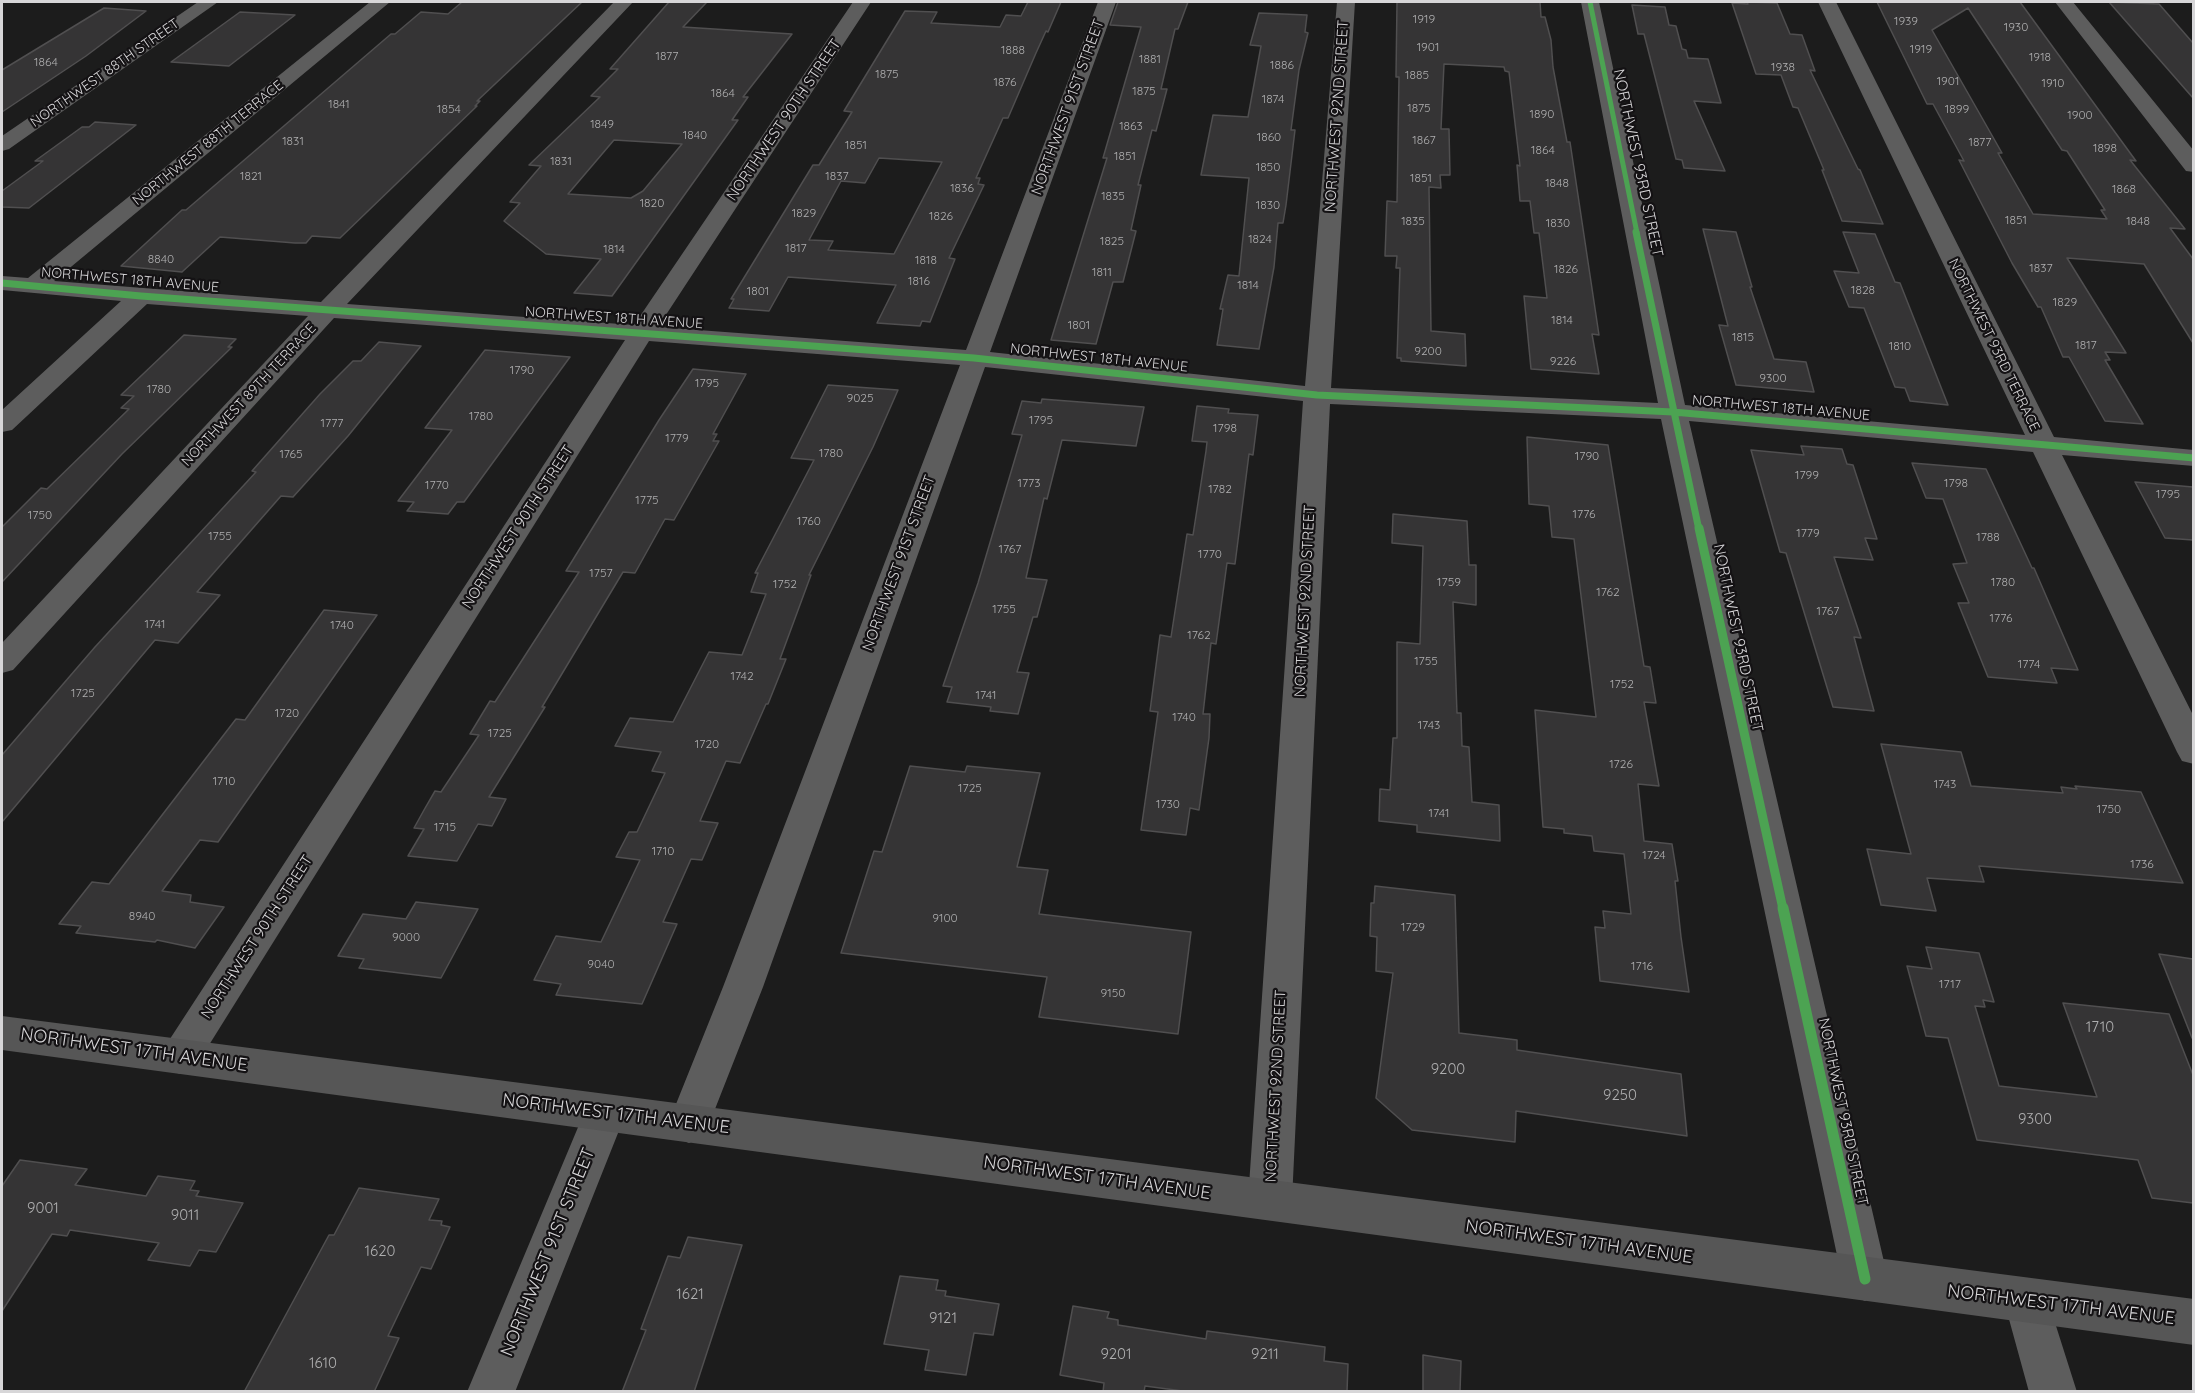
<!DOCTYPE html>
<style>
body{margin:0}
#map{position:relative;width:2195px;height:1393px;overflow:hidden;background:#1c1c1c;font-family:Quicksand,sans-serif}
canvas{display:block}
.frame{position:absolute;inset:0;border:3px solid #d7d6d8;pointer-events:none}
</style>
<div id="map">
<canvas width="2195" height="1393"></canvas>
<div class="frame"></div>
</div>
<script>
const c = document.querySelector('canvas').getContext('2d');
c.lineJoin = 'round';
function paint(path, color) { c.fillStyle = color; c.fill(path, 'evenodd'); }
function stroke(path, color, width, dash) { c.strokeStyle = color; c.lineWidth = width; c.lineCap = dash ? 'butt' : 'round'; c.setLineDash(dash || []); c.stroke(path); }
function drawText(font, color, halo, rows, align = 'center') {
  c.font = font + ' Quicksand,sans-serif'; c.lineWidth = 4.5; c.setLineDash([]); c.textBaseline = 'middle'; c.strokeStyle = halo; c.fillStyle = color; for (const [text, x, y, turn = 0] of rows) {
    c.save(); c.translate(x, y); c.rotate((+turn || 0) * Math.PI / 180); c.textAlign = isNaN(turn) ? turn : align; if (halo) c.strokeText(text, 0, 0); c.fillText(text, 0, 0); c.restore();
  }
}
const building = new Path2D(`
 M462,2H582L477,101H480L475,106H477L340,238L312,236L306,243H295L220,237L182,272L121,266L182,210H186L391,34H395L421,12L448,14Z
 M669,2H707L683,27L792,34L743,97H748L732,120H738L612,296L574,293L601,259L546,254L504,221L520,203L510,202L541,166L529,165L600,97L591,96L618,69H610ZM614,140L682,144L643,191L631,198L568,194Z
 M1028,2H1061L1048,32L1046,31L1036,53L1008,118H1003L976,178H980L978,184L984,185L949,258L955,259L930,322L922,321L920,326L877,323L896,285L788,277L769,311L729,308L734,299H731L813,165H819L852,112L844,111L905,11L937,12L931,23L1000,27L1006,15L1021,16ZM879,158L942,162L894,254L828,250L833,241L809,240L841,181L865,183Z
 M1118,2H1188L1178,29H1175L1161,89H1167L1156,131L1152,130L1138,185H1141L1131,230L1136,231L1123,282H1113L1096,344L1051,340L1107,158H1103L1141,27L1110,25Z
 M1397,2H1540L1541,17H1545L1551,40L1553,67L1567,142H1570L1599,335L1592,334L1599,374L1531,369L1524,296L1547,298L1539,233H1534L1530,201H1520L1517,165L1520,166L1509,72L1505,71L1504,67L1444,64L1441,129H1449L1450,175H1440L1441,188L1429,187L1431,331L1465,334L1466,366L1401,361V358H1397L1400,268H1396L1397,256H1385L1387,201L1397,202L1399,77H1396Z
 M1747,2L1777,3L1790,34L1802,35L1815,71L1810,70L1858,169L1860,170L1883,224L1842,221L1822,170H1824L1798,108L1793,107L1781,75L1756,74L1732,3L1748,4Z
 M1877,2H2020L2136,161L2130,160L2185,229L2170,228L2193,259V343L2144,264L2067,258L2126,353L2105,352L2110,360H2105L2143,424L2105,421L2069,357H2063L2041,307H2038L2012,263L1959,160L1964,161L1933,104H1927ZM1968,8L2062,150L2067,151L2105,210H2101L2107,219L2033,214L1998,153H2002L1932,30Z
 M2109,2L2159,4L2193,43V98Z
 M1632,5L1665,7L1669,25L1676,26L1682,49L1686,50L1688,58L1708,59L1721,103L1694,101L1725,171L1684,168L1682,160L1676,159L1644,34H1638Z
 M104,8L146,11L86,56L2,112V70Z
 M240,12L295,15L229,66L171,62Z
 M1259,13L1307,15L1305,32L1308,33L1299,70L1291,130H1295L1286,205L1283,223H1278L1274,267L1259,349L1217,345L1223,309H1220L1228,275L1239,276L1249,178L1201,175L1213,115L1248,117L1261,46L1250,45Z
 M95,122L136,125L29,208L2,207V191L43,161H35L82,127H89Z
 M1703,229L1736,232L1752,287H1750L1774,359L1806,362L1814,392L1736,385L1719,325L1728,326Z
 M1843,232L1875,234L1895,282L1900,283L1948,405L1910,401L1905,388L1895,387L1864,308L1849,307L1834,271L1859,273Z
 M184,335L236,339L228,347H232L122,454L2,582V527L41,488L47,489L129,409L121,408L134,396L121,395Z
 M379,342L421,346L348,436L293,497L281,496L197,592L220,595L178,643L155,640L2,822V755L95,647L256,472L252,471L320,394L353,361H361Z
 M485,350L570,357L464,502H457L448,514L407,511L414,502L398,501L452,430L425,428Z
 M693,369L746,374L713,434H717L713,441H719L674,520L665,519L635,573L623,572L542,707H545L489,797L506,799L492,826L478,824L457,861L408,856L424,829L414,828L424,810L435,791L441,792L479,735L470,734L490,701L495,702L579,572L566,571L659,420Z
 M828,385L898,390L873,447L809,575H811L780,659H786L768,704H766L740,763L726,761L700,821L718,823L702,860L691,859L663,922L677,924L642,1004L556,995L561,984L534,980L556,936L601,942L640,860L616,857L629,832H637L665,773L652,771L661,752L615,746L630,718L673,722L709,652L742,655L766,594L751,592L758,573H755L814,460L791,458Z
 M1042,399L1144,407L1136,446L1062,440L1047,499L1044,498L1026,578L1047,580L1037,617H1033L1017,672L1029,673L1018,714L990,711L991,707L947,702L952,687L943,686L978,583L1022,435L1012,434L1022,401L1041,403Z
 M1197,406L1229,409L1228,413L1258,415L1253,455L1249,454L1235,564L1227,563L1216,644L1211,643L1203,714H1210L1209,738L1199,810L1190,808L1186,835L1141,830L1158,712L1150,711L1160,635L1171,637L1187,534L1193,535L1206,451L1207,442L1192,441Z
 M1527,437L1608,445L1644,666L1650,667L1656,703L1644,702L1659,786L1638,784L1644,841L1672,844L1678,881H1675L1681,937L1689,992L1600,981L1595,927L1605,928L1603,911L1631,914L1624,854L1594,851L1592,836L1564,833V829L1543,827L1535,710L1596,717L1574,539L1552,537L1549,506L1529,504Z
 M1801,446L1842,449L1847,464L1853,465L1877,539L1865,538L1873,560L1834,557L1861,638L1854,637L1874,711L1833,707L1786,553L1780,552L1751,450L1804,455Z
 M1912,463L1986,469L2032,568H2034L2078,670L2051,668L2057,683L1988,677L1958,603H1969L1953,564L1967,563L1943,499L1926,498Z
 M2135,482L2193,487V540L2165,538Z
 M1393,514L1467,521L1469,565H1476V605L1453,602L1457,713H1461L1462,746L1469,747L1472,802L1499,805L1500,841L1417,832V825L1379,821L1380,789L1390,790L1393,738H1397V642L1420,644L1423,546L1392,543Z
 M324,610L377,615L218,842L200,840L162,891L191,895L190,902L224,907L195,948L157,940L155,942L76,933L81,926L59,924L92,882L109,884L236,719L245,720Z
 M1881,744L1961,752L1971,786L2063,793L2061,787L2077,789L2075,786L2141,792L2183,883L1979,866L1984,882L1927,878L1936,911L1881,905L1867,849L1911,854Z
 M910,766L965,772L967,766L1040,773L1017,867L1048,870L1039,914L1191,932L1178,1034L1039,1017L1047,977L841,953L874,851L882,852Z
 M1375,886L1455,895L1459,1033L1517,1040V1050L1681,1074L1687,1136L1516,1111L1515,1142L1412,1130L1376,1098L1393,973L1376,971L1377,937L1370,936L1371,903H1374Z
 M416,902L478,909L441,978L359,968L364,959L338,956L363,914L406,919Z
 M1926,947L1979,953L1994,1002L1983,1000L1985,1007L1975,1006L1999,1086L2097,1097L2063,1003L2169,1014L2193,1075V1203L2152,1198L2138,1160L1977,1140L1948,1038L1926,1036L1907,966L1932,969Z
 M2159,954L2193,959V1037L2192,1038Z
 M20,1160L87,1169L75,1185L146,1196L158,1176L195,1181L190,1190L199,1191L196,1196L243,1203L216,1252L199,1250L190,1266L148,1260L159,1243L70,1230L67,1236L52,1234L2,1311V1186Z
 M359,1188L439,1199L429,1220L442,1221L441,1225L450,1227L431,1269L421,1267L388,1336L399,1338L374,1392H244L329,1235H334Z
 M688,1237L742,1245L694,1392H622L646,1330L641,1329L668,1256L680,1258Z
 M900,1276L938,1280L936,1290L946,1291L945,1296L999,1304L993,1335L974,1333L966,1375L925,1370L929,1350L884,1344Z
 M1073,1306L1109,1312L1107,1318L1118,1320V1325L1206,1339L1207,1331L1325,1347L1324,1361L1348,1364L1347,1392H1190L1145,1386L1144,1392H1103L1104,1383L1060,1375Z
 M1423,1355L1461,1361L1460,1392H1423Z`);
const street = new Path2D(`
 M198,2H218L9,149L2,151V136Z
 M370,2H390L54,281L321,302L614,2H633L347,304L634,325L853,2H871L658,327L966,350L1098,2H1116L990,352L1305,386L1337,2H1355L1331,388L1658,403L1581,2H1599L1685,405L2025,435L1818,2H1836L2054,437L2194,450V466L2062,455L2194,717V764L2182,761L2177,752L2033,452L1689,421L1888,1279L1881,1294L1865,1301L1849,1294L1842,1279L1661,419L1330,404L1292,1200L1286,1214L1270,1220L1254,1214L1248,1200L1303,401L985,367L763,987L704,1137L689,1143L674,1137L668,1124L723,987L960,365L649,341L194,1069L180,1074L166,1069L160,1057L166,1045L625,340L334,318L13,670L2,673V643L308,316L147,304L12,430L2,432V410L121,301L2,290V276L28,278Z
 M2055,2H2073L2194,151V172L2186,171Z
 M605,1094L620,1100L626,1113L515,1392H467L584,1113L590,1100Z
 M2027,1279L2043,1285L2077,1392H2029L2004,1301L2011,1285Z`);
const secondary = new Path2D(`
 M2,1016L2194,1299V1345L2,1050Z`);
const cyclewayFar3 = new Path2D(`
 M1590,2L1637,233`);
const cyclewayFar2 = new Path2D(`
 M1636,232L1699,530
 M2,283L141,296L974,358L1317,395L1673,412L2194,458`);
const cyclewayFar1 = new Path2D(`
 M1699,528L1783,909`);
const cycleway = new Path2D(`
 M1783,908L1865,1279`);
const numberNames = [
 ["1919",1424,19],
 ["1939",1906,21],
 ["1930",2016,27],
 ["1901",1428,47],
 ["1919",1921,49],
 ["1888",1013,50],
 ["1877",667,56],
 ["1918",2040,57],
 ["1881",1150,59],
 ["1864",46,62],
 ["1886",1282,65],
 ["1938",1783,67],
 ["1875",887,74],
 ["1885",1417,75],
 ["1901",1948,81],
 ["1876",1005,82],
 ["1910",2053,83],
 ["1875",1144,91],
 ["1864",723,93],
 ["1874",1273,99],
 ["1841",339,104],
 ["1875",1419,108],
 ["1854",449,109],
 ["1899",1957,109],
 ["1890",1542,114],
 ["1900",2080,115],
 ["1849",602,124],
 ["1863",1131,126],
 ["1840",695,135],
 ["1860",1269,137],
 ["1867",1424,140],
 ["1831",293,141],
 ["1877",1980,142],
 ["1851",856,145],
 ["1898",2105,148],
 ["1864",1543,150],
 ["1851",1125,156],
 ["1831",561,161],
 ["1850",1268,167],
 ["1821",251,176],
 ["1837",837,176],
 ["1851",1421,178],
 ["1848",1557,183],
 ["1836",962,188],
 ["1868",2124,189],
 ["1835",1113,196],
 ["1820",652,203],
 ["1830",1268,205],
 ["1829",804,213],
 ["1826",941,216],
 ["1851",2016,220],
 ["1835",1413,221],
 ["1848",2138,221],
 ["1830",1558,223],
 ["1824",1260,239],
 ["1825",1112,241],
 ["1817",796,248],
 ["1814",614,249],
 ["8840",161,259],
 ["1818",926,260],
 ["1837",2041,268],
 ["1826",1566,269],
 ["1811",1102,272],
 ["1816",919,281],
 ["1814",1248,285],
 ["1828",1863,290],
 ["1801",758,291],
 ["1829",2065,302],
 ["1814",1562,320],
 ["1801",1079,325],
 ["1815",1743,337],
 ["1817",2086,345],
 ["1810",1900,346],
 ["9200",1428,351],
 ["9226",1563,361],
 ["1790",522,370],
 ["9300",1773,378],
 ["1795",707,383],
 ["1780",159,389],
 ["9025",860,398],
 ["1780",481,416],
 ["1795",1041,420],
 ["1777",332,423],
 ["1798",1225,428],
 ["1779",677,438],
 ["1780",831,453],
 ["1765",291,454],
 ["1790",1587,456],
 ["1799",1807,475],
 ["1773",1029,483],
 ["1798",1956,483],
 ["1770",437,485],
 ["1782",1220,489],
 ["1795",2168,494],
 ["1775",647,500],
 ["1776",1584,514],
 ["1750",40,515],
 ["1760",809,521],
 ["1779",1808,533],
 ["1755",220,536],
 ["1788",1988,537],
 ["1767",1010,549],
 ["1770",1210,554],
 ["1757",601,573],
 ["1759",1449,582],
 ["1780",2003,582],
 ["1752",785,584],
 ["1762",1608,592],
 ["1755",1004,609],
 ["1767",1828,611],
 ["1776",2001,618],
 ["1741",155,624],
 ["1740",342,625],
 ["1762",1199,635],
 ["1755",1426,661],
 ["1774",2029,664],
 ["1742",742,676],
 ["1752",1622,684],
 ["1725",83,693],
 ["1741",986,695],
 ["1720",287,713],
 ["1740",1184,717],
 ["1743",1429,725],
 ["1725",500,733],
 ["1720",707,744],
 ["1726",1621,764],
 ["1710",224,781],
 ["1743",1945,784],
 ["1725",970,788],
 ["1730",1168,804],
 ["1750",2109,809],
 ["1741",1439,813],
 ["1715",445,827],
 ["1710",663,851],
 ["1724",1654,855],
 ["1736",2142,864],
 ["8940",142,916],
 ["9100",945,918],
 ["1729",1413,927],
 ["9000",406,937],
 ["9040",601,964],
 ["1716",1642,966],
 ["1717",1950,984],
 ["9150",1113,993]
];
const farStreetnames = [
 ["NORTHWEST 88TH STREET",105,73,-35],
 ["NORTHWEST 88TH TERRACE",208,143,-39],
 ["NORTHWEST 18TH AVENUE",130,280,5],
 ["NORTHWEST 18TH AVENUE",614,318,4],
 ["NORTHWEST 93RD TERRACE",1994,345,64],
 ["NORTHWEST 18TH AVENUE",1099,358,6],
 ["NORTHWEST 89TH TERRACE",249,395,-47],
 ["NORTHWEST 18TH AVENUE",1781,408,5]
];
const streetNames = [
 ["NORTHWEST 91ST STREET",1068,107,-70],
 ["NORTHWEST 92ND STREET",1337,116,-86],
 ["NORTHWEST 90TH STREET",784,120,-56],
 ["NORTHWEST 93RD STREET",1638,163,78],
 ["NORTHWEST 90TH STREET",518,527,-57],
 ["NORTHWEST 91ST STREET",899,563,-70],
 ["NORTHWEST 92ND STREET",1305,601,-87],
 ["NORTHWEST 93RD STREET",1738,638,78],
 ["NORTHWEST 90TH STREET",257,937,-57],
 ["NORTHWEST 92ND STREET",1276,1086,-87],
 ["NORTHWEST 93RD STREET",1843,1112,78]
];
const nearNumbernames = [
 ["1710",2100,1027],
 ["9200",1448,1069],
 ["9250",1620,1095],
 ["9300",2035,1119],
 ["9001",43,1208],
 ["9011",185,1215],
 ["1620",380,1251],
 ["1621",690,1294],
 ["9121",943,1318],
 ["9201",1116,1354],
 ["9211",1265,1354],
 ["1610",323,1363]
];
const nearStreetnames = [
 ["NORTHWEST 17TH AVENUE",134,1050,8],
 ["NORTHWEST 17TH AVENUE",616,1114,7],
 ["NORTHWEST 17TH AVENUE",1097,1178,8],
 ["NORTHWEST 17TH AVENUE",1579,1242,8],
 ["NORTHWEST 91ST STREET",548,1252,-68],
 ["NORTHWEST 17TH AVENUE",2061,1305,7]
];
paint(building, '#353435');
stroke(building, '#504f50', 1.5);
paint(street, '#5d5d5d');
paint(secondary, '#565656');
stroke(cyclewayFar3, '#4ca352', 5);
stroke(cyclewayFar2, '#4ca352', 7);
stroke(cyclewayFar1, '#4ca352', 9);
stroke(cycleway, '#4ca352', 11);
drawText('12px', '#aeaeaf', null, numberNames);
drawText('14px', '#d7d6d8', '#141214', farStreetnames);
drawText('15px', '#d7d6d8', '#141214', streetNames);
drawText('15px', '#aeaeaf', null, nearNumbernames);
drawText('18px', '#d7d6d8', '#141214', nearStreetnames);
</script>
